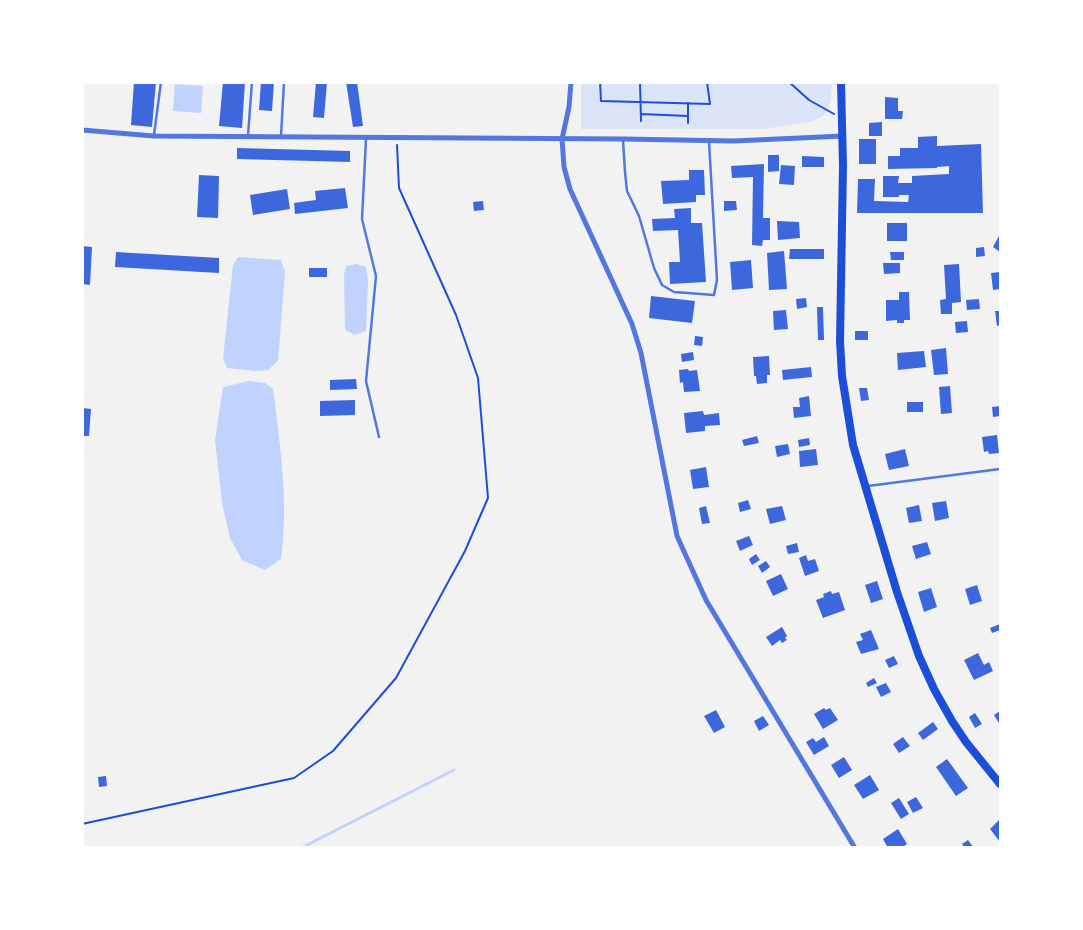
<!DOCTYPE html>
<style>
body{margin:0}
#map{position:relative;width:1083px;height:930px;overflow:hidden;background:#f2f2f2;font-family:"Work Sans",sans-serif}
canvas{display:block}
.frame{position:absolute;inset:0;border:84px solid #fff;pointer-events:none}
</style>
<div id="map">
<canvas width="1083" height="930"></canvas>
<div class="frame"></div>
</div>
<script>
const c = document.querySelector('canvas').getContext('2d');
c.lineJoin = 'round';
function paint(path, color) { c.fillStyle = color; c.fill(path, 'evenodd'); }
function stroke(path, color, width, dash) { c.strokeStyle = color; c.lineWidth = width; c.lineCap = dash ? 'butt' : 'round'; c.setLineDash(dash || []); c.stroke(path); }
const green = new Path2D(`
 M581,83H832L831,100L828,110L822,117L810,122L763,129H581Z`);
const water = new Path2D(`
 M175,84L203,86L201,113L173,111Z
 M238,257L281,260L285,272L278,361L268,370L255,371L227,368L223,359L233,265Z
 M356,264L366,267L368,281L366,331L355,335L345,330L344,275L346,266Z
 M249,381L265,383L273,389C280,445 289,502 281,559L265,570L242,560L230,538L222,503L215,440L223,387Z`);
const stream = new Path2D(`
 M301,848L454,770`);
const building = new Path2D(`
 M134,82H156L152,127L131,125Z
 M223,82H245L242,128L219,126Z
 M261,82H274L272,111L259,110Z
 M316,82H327L324,118L313,117Z
 M346,82H357L363,126L353,127Z
 M885,97L898,98V111H903L902,119H885Z
 M882,122V136H869V123Z
 M937,136V146L981,144L983,213H857L858,179H875L874,201L908,202L909,195H899V197H883V176H899L898,183H912V176L949,174V166L937,167V168L888,169V156H900V148H918V137Z
 M859,139H876V164H859Z
 M237,148L350,151V162L237,159Z
 M768,155H779V171L768,172Z
 M802,156L824,157V167H802Z
 M764,164L763,218H770V240H763L762,246L752,245L753,177L732,178L731,166Z
 M781,165L795,166L794,185L779,184Z
 M689,170H704L705,195H696V202L663,204L661,181L689,180Z
 M199,175L219,176L218,218L197,217Z
 M345,188L348,208L295,214L294,203L316,200L315,191Z
 M287,189L290,209L253,215L250,195Z
 M483,201L484,210L474,211L473,202Z
 M724,201H736L737,210L724,211Z
 M691,208V223H702L706,282L670,284L669,262H680L678,230L653,231L652,219L675,218L674,209Z
 M777,221L799,222L800,238L778,240Z
 M887,223H907V241H887Z
 M1000,234V252L993,247Z
 M82,246L92,247L90,285L82,284Z
 M984,247L985,256L976,257V248Z
 M790,249H824V259H789Z
 M784,251L787,289L769,290L767,253Z
 M116,252L219,258V273L115,267Z
 M890,252H904V260H891Z
 M751,260L753,288L732,290L730,262Z
 M883,263H900V273L884,274Z
 M959,264L961,302L952,303V314H941L940,300L946,299L944,265Z
 M309,268H327V277H309Z
 M1000,272V289L993,290L991,273Z
 M899,292H909L910,320H904V323H897V320L886,321V300H899Z
 M651,296L695,301L692,323L649,318Z
 M806,298L807,307L797,309L796,299Z
 M979,299L980,309L967,310L966,300Z
 M817,307H823L824,340H818Z
 M786,310L788,329L774,330L773,311Z
 M995,311H1000V325L997,326Z
 M967,321L968,332L956,333L955,322Z
 M855,331H868V340H855Z
 M695,336L703,337L702,346L694,345Z
 M946,348L948,374L934,375L931,350Z
 M924,351L926,367L898,370L897,353Z
 M693,352L694,360L682,362L681,354Z
 M769,356L770,375H767V383L757,384L756,376H754L753,357Z
 M811,367L812,377L783,380L782,370Z
 M688,369L689,371L697,370L700,391L684,392L683,382L680,383L679,370Z
 M356,379L357,389L330,390V380Z
 M950,386L952,413L941,414L939,387Z
 M859,388H867L869,400L861,401Z
 M809,396L811,416L794,418L793,407H800L799,398Z
 M355,400V415L320,416V401Z
 M907,402H923V412H907Z
 M1000,406V416L993,417L992,407Z
 M82,408L91,409L89,436H82Z
 M703,411L704,415L719,413L720,425L705,426V431L686,433L684,413Z
 M997,435L999,453L989,454L988,451L984,452L982,437Z
 M757,436L759,443L744,446L742,440Z
 M809,438L810,445L799,447L798,440Z
 M788,444L790,454L777,457L775,446Z
 M816,449L818,465L800,467L799,451Z
 M905,449L909,466L889,470L885,454Z
 M706,467L709,487L693,489L690,470Z
 M748,500L751,509L740,512L738,503Z
 M946,501L949,518L935,521L932,503Z
 M919,505L922,521L909,523L906,508Z
 M706,506L710,523L702,524L699,508Z
 M782,506L786,520L770,524L766,509Z
 M749,536L753,545L740,551L736,541Z
 M927,542L931,554L916,559L912,546Z
 M797,543L799,552L788,554L786,546Z
 M756,554L760,560L752,565L749,559Z
 M806,555L808,561L815,559L819,571L805,576L799,558Z
 M766,561L770,567L762,573L758,566Z
 M781,574L788,589L773,596L766,581Z
 M877,581L883,599L871,603L865,585Z
 M977,585L982,601L970,605L965,589Z
 M931,588L937,607L924,612L918,592Z
 M831,591L832,594L839,592L845,610L823,618L816,600L824,597L823,594Z
 M1000,624V630L992,633L990,628Z
 M782,627L787,636L785,638L787,640L782,643L780,640L772,646L766,637Z
 M871,630L879,649L861,654L856,642L863,640L860,634Z
 M978,653L984,665L989,662L993,671L974,680L964,660Z
 M894,656L898,664L889,668L885,660Z
 M874,678L877,683L868,687L866,683Z
 M886,683L891,692L881,697L876,687Z
 M824,708L826,710L830,708L838,720L823,729L814,714Z
 M716,710L725,727L714,733L704,716Z
 M1000,711V725L994,715Z
 M975,713L982,724L975,728L969,717Z
 M763,716L769,725L759,731L754,721Z
 M933,722L938,729L923,740L918,733Z
 M824,737L829,746L814,755L806,742L813,738L816,742Z
 M903,737L910,746L899,753L893,744Z
 M844,757L852,770L839,778L831,765Z
 M947,759L968,788L956,796L936,767Z
 M870,775L879,790L863,799L854,785Z
 M106,776L107,786L99,787L98,777Z
 M916,797L923,808L913,813L907,802Z
 M899,798L909,814L901,819L891,803Z
 M1000,819V842L990,829Z
 M898,829L907,844L901,848H888L883,839Z
 M968,840L974,848H964L962,844Z`);
const path = new Path2D(`
 M600,82L601,101L710,104L707,82
 M640,82L641,121
 M655,82H659
 M789,82L809,100L834,114
 M641,114L688,116
 M688,123V103
 M82,824L294,778L333,751L396,678L465,551L488,498L478,378L456,315L399,188L397,145`);
const service = new Path2D(`
 M154,135L161,82
 M248,135L252,82
 M281,136L284,82
 M366,139L362,219L376,276L366,381L379,437
 M623,140L625,172L627,191L639,216L654,268L662,285L674,292L714,295L717,280L709,142
 M868,486L1000,469`);
const minor = new Path2D(`
 M571,82L569,107L562,139L564,167L570,189L632,324L641,353L677,536L706,600L855,848
 M82,130L154,136L623,139L734,141L843,136`);
const secondary = new Path2D(`
 M841,82L843,166L840,341L842,376L853,445L897,592L919,656L934,689L952,721L966,742L1000,784`);
paint(green, '#dbe4f7');
paint(water, '#bfd3fe');
stroke(stream, '#bfd3fe', 3);
paint(building, '#3d67dc');
stroke(path, '#1d4ed8', 2);
stroke(service, '#5277de', 2.5);
stroke(minor, '#5277de', 5);
stroke(secondary, '#1d4ed8', 8);
</script>
